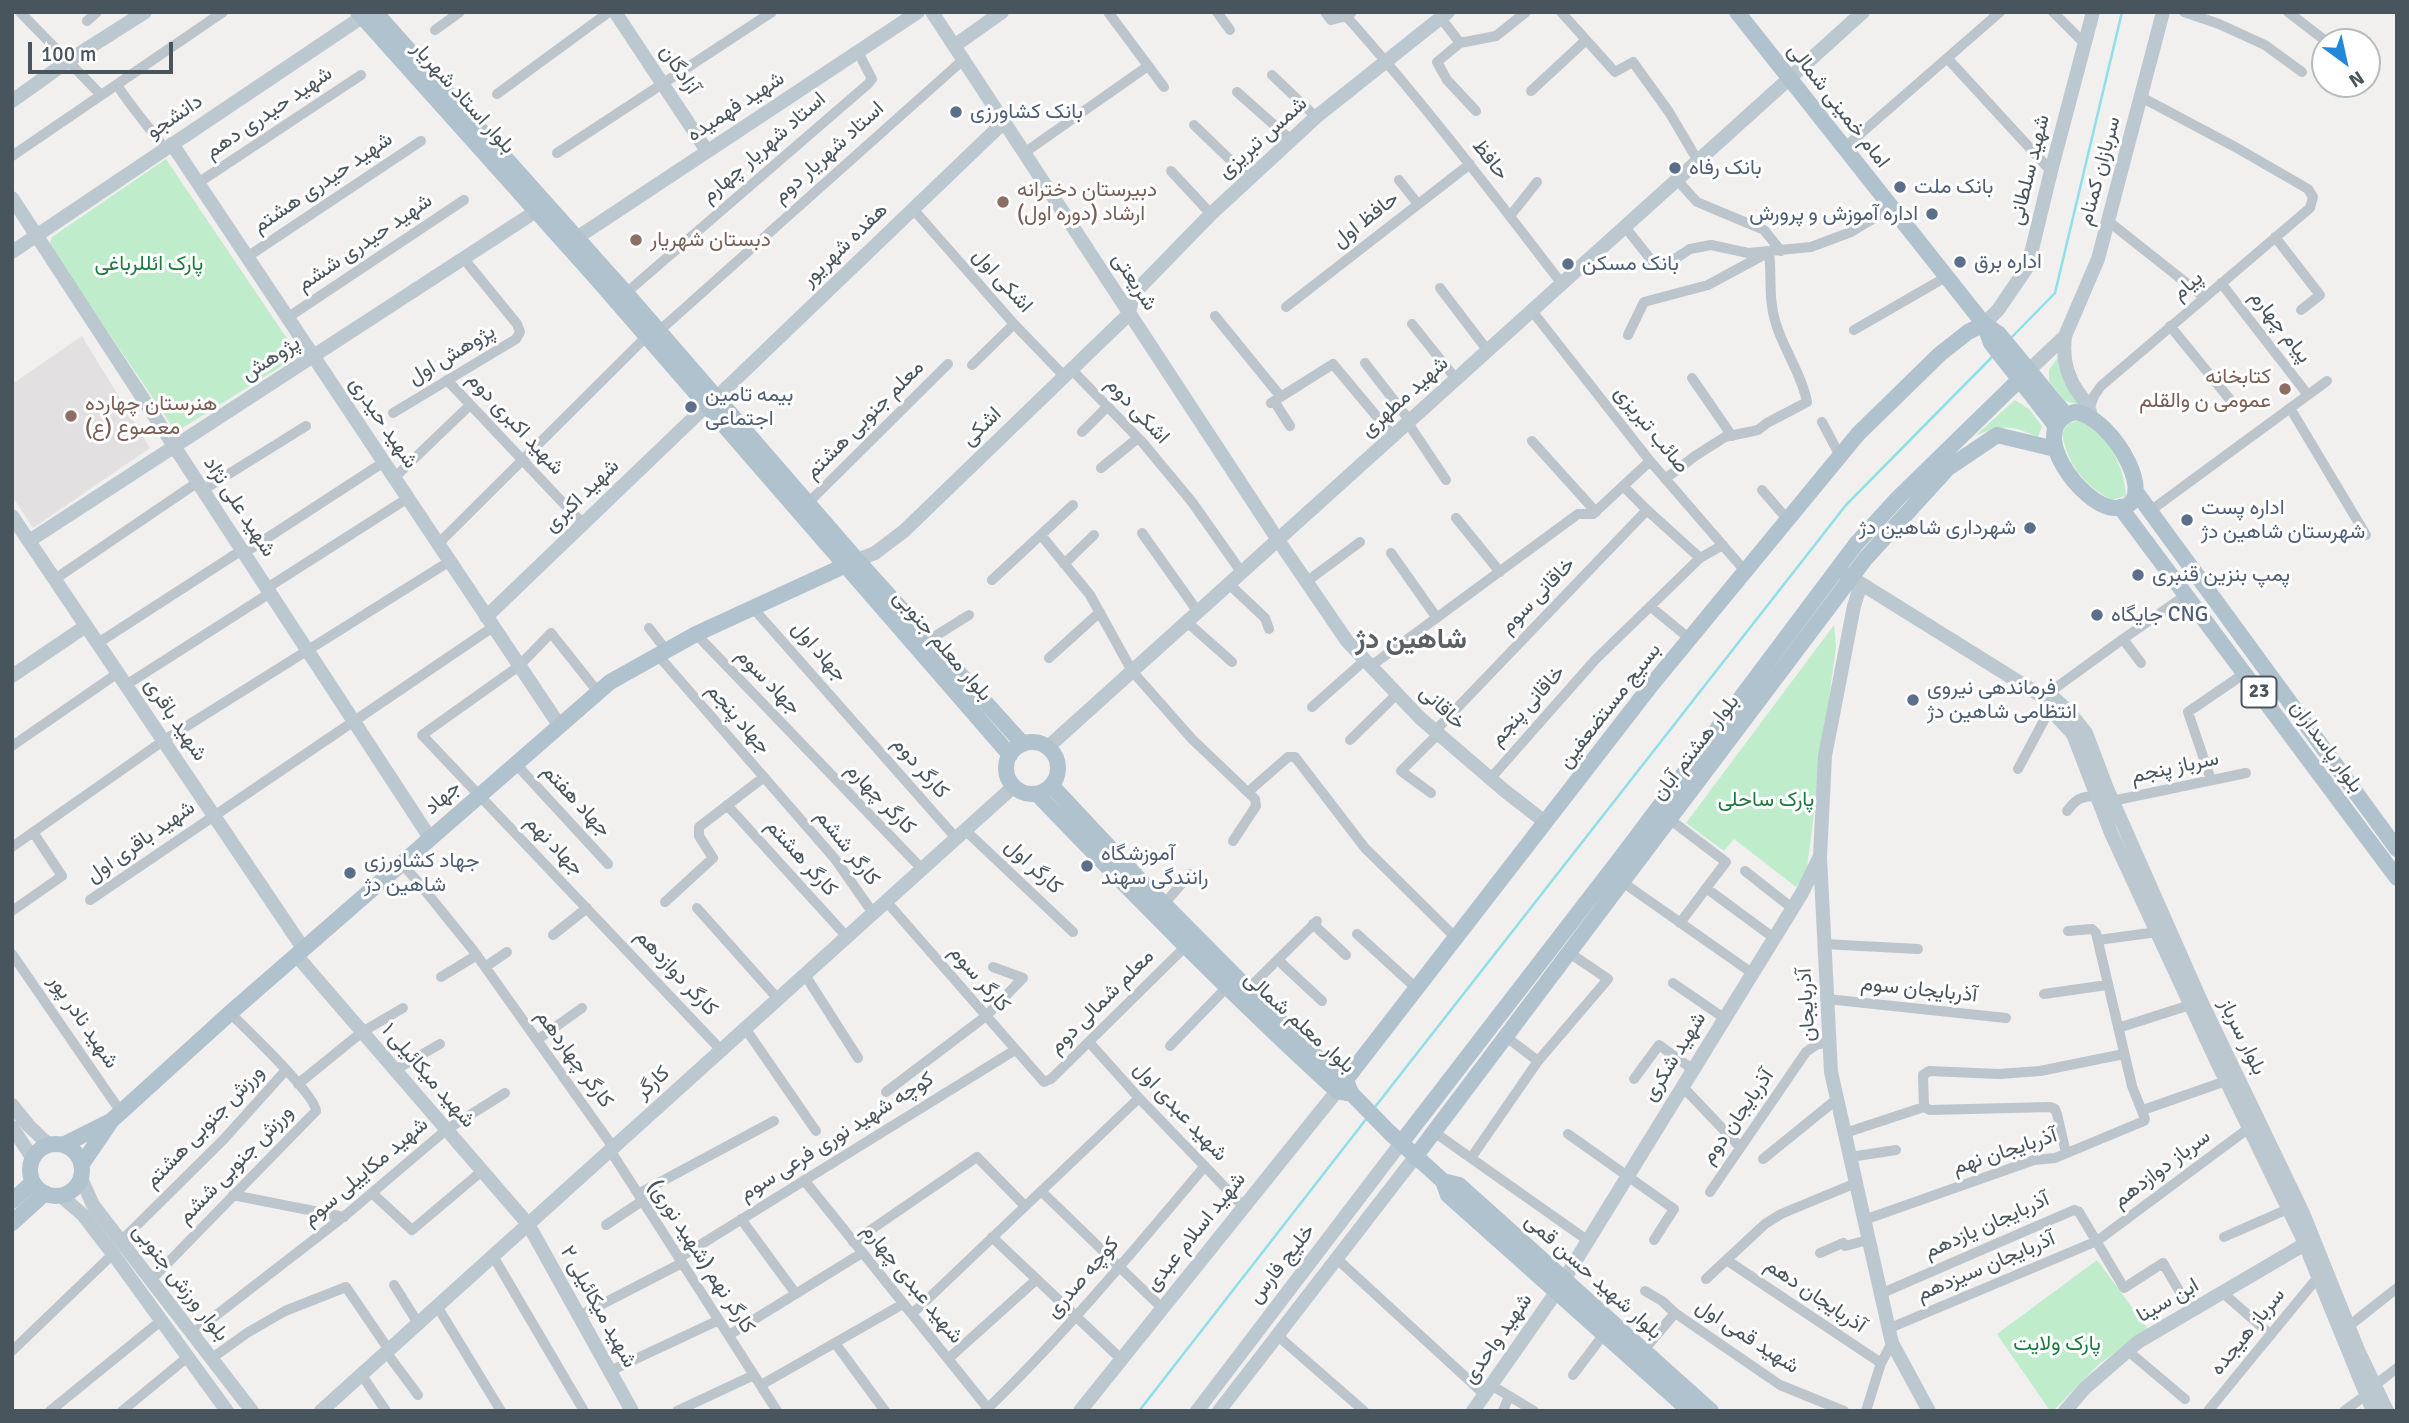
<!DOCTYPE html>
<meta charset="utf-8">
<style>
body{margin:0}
#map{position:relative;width:2409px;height:1423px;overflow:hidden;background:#f2efef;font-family:Signika,sans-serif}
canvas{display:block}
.frame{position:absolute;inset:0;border:14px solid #48555c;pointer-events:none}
.north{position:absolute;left:2311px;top:28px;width:70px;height:70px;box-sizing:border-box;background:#fff;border:2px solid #b6bbbe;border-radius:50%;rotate:147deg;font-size:19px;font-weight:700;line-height:28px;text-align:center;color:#48555c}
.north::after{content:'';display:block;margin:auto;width:24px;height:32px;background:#2188da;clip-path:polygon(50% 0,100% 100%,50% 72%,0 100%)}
.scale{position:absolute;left:28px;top:42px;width:145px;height:32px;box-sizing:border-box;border:4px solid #48555c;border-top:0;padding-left:9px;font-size:21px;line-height:24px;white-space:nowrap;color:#48555c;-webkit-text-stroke:5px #fff;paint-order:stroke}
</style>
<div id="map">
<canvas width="2409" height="1423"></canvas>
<div class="frame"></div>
<div class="north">N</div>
<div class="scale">100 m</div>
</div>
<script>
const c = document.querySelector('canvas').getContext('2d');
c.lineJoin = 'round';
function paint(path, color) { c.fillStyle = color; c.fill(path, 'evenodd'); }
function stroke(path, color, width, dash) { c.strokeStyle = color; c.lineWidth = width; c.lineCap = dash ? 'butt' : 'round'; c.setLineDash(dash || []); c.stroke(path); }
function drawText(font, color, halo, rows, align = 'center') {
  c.font = font + ' Signika,Vazirmatn,sans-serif'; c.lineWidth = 6; c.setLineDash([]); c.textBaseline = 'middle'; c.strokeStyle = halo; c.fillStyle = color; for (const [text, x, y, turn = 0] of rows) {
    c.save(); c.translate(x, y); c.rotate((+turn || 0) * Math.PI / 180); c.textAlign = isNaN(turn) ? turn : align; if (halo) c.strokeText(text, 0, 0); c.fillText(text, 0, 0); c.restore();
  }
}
const education = new Path2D(`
 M82,336L150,448L33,528L12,496V384Z`);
const green = new Path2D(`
 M166,159L294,349L296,357L176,432L49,245L52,237Z
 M2058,357L2068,388L2079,405L2065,401L2049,381V370Z
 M2015,400L2029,409L2042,426L2038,437C2011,425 2002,424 1975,436Z
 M2079,420C2108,436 2124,463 2126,496L2111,500C2083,483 2068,466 2062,433L2068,424Z
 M1834,625L1836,646L1806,875L1796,887L1734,839L1724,851L1686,823Z
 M2097,1260L2148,1329L2099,1364L2053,1411H2050L1997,1334Z`);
const stream = new Path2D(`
 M2010,339L2055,293L2122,12
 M1375,1107L1846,505L1993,356
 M1139,1411L1367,1118`);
const street = new Path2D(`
 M20,12L101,95
 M1108,12L1164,87
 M1217,12L1230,30
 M1325,12L1331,20L1346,16
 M1352,12L1346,16C1423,102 1492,193 1562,284
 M1561,12L1615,72L1633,62L1669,112L1698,161
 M2053,12L2084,43
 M2184,12L2219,24L2265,45L2302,72
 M2288,12L2327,42
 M1441,18L1460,43L1496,36L1526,12
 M87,21L97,12
 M435,30L460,12
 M1460,43L1437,62L1447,80L1476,111
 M1948,59L2051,171
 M1272,75L1316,117
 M117,85C132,108 149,127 165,149
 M1531,91L1586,40
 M1237,92L1291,140
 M497,94L609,12
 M1194,125L1249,178
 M1844,148L2000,12
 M557,153L772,12
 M1024,153L1148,66
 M12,156L223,12
 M1171,171L1211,214
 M1399,180L1418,204
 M1677,180L1697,202L1764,230L1781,251
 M198,183L361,75
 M913,209L1014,324L1065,377
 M1510,216L1537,182
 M2108,221L2204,297
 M1625,227L1656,266L1676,258L1690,249L1711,245L1748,253L1811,247L1851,232L1891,208
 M2275,237L2320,295L2301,310
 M247,257L421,141
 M2221,283L2308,395
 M1440,288L1488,351
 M626,293L868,84L872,79L858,52
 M1286,307L1470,164
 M1532,311L1650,461L1745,571
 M1215,316L1281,397
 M287,318L464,200
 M1412,324L1456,379
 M2170,326L2232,402
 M1854,330L1946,277
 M659,331L963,60
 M1628,335L1644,302L1708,285L1769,252C1772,276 1768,300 1776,324C1784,350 1802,375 1807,402L1767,423L1758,430L1725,437L1695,456L1665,479
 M1365,363L1410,421
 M972,365L1014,324
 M1072,370L1143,443L1192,502L1242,573
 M1692,378L1732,436
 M447,380L583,524
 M1274,401L1290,426
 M1271,403L1333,364L1393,436
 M2090,407L2094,396L2101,386L2310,208L2313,197L2308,189L2237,148L2141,97
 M2290,408L2366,535
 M393,413L516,339L520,332L517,324L464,259
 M1822,422L1840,456
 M1408,423L1446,480
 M1082,432L1107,407
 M1532,441L1596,512
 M1101,468L1138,438
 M394,478L470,405
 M203,490L306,426
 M1762,490L1788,520
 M808,503L948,364
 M1647,510L1700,558
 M2150,511L2327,381
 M1456,518L1500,572
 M1142,533L1198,612
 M1041,535L1090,595L1132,671L1192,739L1255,799L1256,806L1233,841
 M438,544L647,336
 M244,553L384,462
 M1391,553L1437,618
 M1064,564L1094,535
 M55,579L198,482
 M992,580L1073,505
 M1306,582L1360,542
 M1229,584L1265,618L1269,629
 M267,588L408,498
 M1651,607L1690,639
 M753,608L956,838
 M1187,622L1232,662
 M649,628L666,650
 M696,634L922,869
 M929,640L969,615
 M98,643L242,550
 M657,654L835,859L873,913
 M1049,658L1100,612
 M2141,663L2123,639L2186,595
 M1371,666L1578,514H1593L1650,461
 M126,685L270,593
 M598,692L551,633L519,666L422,735L721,1050
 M2043,697L2123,639
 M1312,707L1365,660
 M1435,731L1647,510L1624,487
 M1350,740L1397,694
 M12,746L118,673
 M515,763L608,864
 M2018,769L2050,709
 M1490,779L1595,660L1700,558L1723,545
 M2211,780L2188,712L2245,673
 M1248,792L1288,757H1295L1365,848L1455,937
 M1431,793L1401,771L1438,734
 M2112,801L2246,773
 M727,805L847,937
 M2067,811C2076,799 2081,796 2097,796
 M1668,818L1726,862L1680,923
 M965,830L1073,932
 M12,847L163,741L450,561
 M401,863L419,883L473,950L613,1147
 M1745,871L1792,908
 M1618,879L1752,973
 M1706,888L1774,938
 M90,900L493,627
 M886,901L1044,1082L1051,1079L1185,947
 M665,902L713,858L699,836V827L764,777
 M1164,904L1190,874
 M697,908L778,999
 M12,911L62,876L33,832
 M1313,924L1346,955
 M1357,934L1416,988
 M553,935L587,908
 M2098,940L2157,932
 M1824,944L1918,949
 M12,954L121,1112
 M1278,960L1322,1001
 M485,967L507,952
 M805,975L858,1058
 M441,977L477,955
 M1673,983L1724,1018
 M1248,989L1317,921
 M2044,994L2107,985
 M1827,999L2006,1018
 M745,1028L816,1131
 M2118,1028L2190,1005
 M1505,1036L1538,1061
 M537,1040L582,1008
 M1089,1042L1139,1098L1243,1206
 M1170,1046L1226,988
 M395,1070L440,1044
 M1634,1079L1659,1045L1692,1069
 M298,1084L362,1032L403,1008
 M1682,1086L1740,1147
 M886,1092L986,1016L1023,978L993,967
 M1924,1107L1923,1075L1929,1071L1999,1074L2040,1071L2124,1054
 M2143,1110L2226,1081
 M1434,1132L1587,1240
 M1845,1133L1924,1107L1930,1110L2050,1107L2055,1109L2057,1114L2066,1153
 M1568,1134L1674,1209L1654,1240
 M610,1150L777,1411
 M1850,1157L1896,1150
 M1471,1158L1538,1061L1608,979L1568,952
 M1763,1159L1837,1099
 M804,1180L990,1411
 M1041,1191L1162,1308
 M1710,1192L1806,1052L1816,1045L1829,1042
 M372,1193L412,1230L482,1171
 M638,1194L774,1121
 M233,1195L344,1217
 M741,1219L796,1294
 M1864,1220L2034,1160L2055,1158L2144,1121L2145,1119L2132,1086L2096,933L2092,929L2068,931
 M606,1225L642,1201
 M992,1237L1121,1359
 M2224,1237L2288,1209
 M121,1241L224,1139L286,1070
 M853,1242L977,1157L1025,1206
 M1820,1253L1843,1243L1845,1246L1868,1240
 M493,1256L584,1411
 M679,1258L1015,1050
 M1336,1258L1484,1394
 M1728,1261L1881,1363
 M152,1279L316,1111C316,1095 245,1028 230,1013
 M1706,1279L1765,1224L1781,1214L1856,1183
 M394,1285L418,1323
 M1645,1291L1662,1301L1675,1313
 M2223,1293L2271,1335
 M1880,1294L2074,1210L2079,1212L2124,1288L2163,1263L2191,1311
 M437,1306L501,1411
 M912,1314L1139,1098
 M579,1316L682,1263
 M2349,1326L2397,1288
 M1890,1328L2097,1241L2249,1128
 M192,1334L347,1214L446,1130L505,1093
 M729,1335L862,1253
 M1278,1336L1364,1411
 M835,1343L885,1411
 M1644,1350L1675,1313L1780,1385L1844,1411
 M12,1351L113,1254
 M2128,1351L2185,1399
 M386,1352L418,1395
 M212,1358L247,1333L285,1311L346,1287L389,1350
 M948,1359L1037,1279
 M610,1371L719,1320
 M361,1374L386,1411
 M1573,1375L1604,1334
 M761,1385L903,1304
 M1491,1385L1534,1411
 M2375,1385L2397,1368
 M50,1411L162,1320
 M122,1411L189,1356
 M677,1411L754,1375
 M985,1411C1064,1335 1134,1250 1205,1166
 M1503,1411L1509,1396
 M1866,1411L1881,1363L1892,1343
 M2208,1411L2318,1277
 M2344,1411L2366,1395`);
const secondary = new Path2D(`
 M615,12L707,151
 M932,12L1278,540L1347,641L1420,718L1505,791L1545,822
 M954,46L1002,12
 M12,101L68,61L145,12
 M172,144L559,725
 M12,198L430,838
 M569,243L918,12
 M12,252L362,17
 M1984,324L1998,310L2028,266L2051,171L2093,12
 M2065,336C2063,351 2065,368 2072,382C2078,395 2089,402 2091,417
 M2023,376L2065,336L2098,259L2163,12
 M716,398L1004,122
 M12,516L303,948
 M29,541L544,206
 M857,560L875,553L904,531L1129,314L1132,298L1137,290L1211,214L1316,117L1448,12
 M1844,573L2043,697L2055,699L2069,712L2086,733L2106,786L2201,1001L2303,1213L2358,1350L2387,1411
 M1861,584L1854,606L1825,756L1820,857L1831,1072L1892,1343L1929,1411
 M486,617L707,405
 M12,676L86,626
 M2043,697L2048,707L2073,734L2111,833L2216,1060L2302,1237L2373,1411
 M1048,747L1863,12
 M296,955L528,1224L632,1411
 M12,1105L29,1126L49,1145
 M12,1127L33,1159
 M81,1178L93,1205L252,1411
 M60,1195L83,1215L113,1254L227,1411
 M321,1411L1013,787
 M1080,1411L1337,1091
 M1197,1411L1401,1143
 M1219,1411L1415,1157
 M1473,1411L1557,1291L1802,893L1819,858
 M2065,1411L2085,1388L2138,1342L2305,1244`);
const primary = new Path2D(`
 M358,12L596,278L1010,755
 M375,12L626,293L857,560L1023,744
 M1737,12L1984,324L1999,334L2066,415
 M1984,324L1991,343L2055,425
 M2075,412C2113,416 2165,509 2115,508C2082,507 2022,426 2075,412Z
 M2136,492L2397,849
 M2120,507L2397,878
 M1006 768a26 26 0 1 1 52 0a26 26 0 1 1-52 0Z
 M1052,786L1141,881L1283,1024L1318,1058L1346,1080L1351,1093L1389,1132L1443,1181L1448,1195L1690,1411
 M1037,794C1135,896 1232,995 1337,1091L1346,1093
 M1337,1091L1649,688L1858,434L1940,354L1968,332L1984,324
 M1401,1143L1626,851L1856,544L1898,498L2019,380
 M30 1170a26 26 0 1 1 52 0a26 26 0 1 1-52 0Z
 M63,1145L111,1121L230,1013L610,682L696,634L857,560
 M1415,1157L1866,558L1948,468L1997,435L2055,449
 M82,1164L110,1123
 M1443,1181L1459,1185L1711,1411
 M12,1201L33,1182
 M12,1223L45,1193`);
const markers = [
 [956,112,7,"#5c6f8a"],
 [1675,168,7,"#5c6f8a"],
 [1900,187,7,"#5c6f8a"],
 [1003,202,7,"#8d6e63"],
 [1932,214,7,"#5c6f8a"],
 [636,240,7,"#8d6e63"],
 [1960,262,7,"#5c6f8a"],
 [1568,264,7,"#5c6f8a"],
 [2285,389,7,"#8d6e63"],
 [691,407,7,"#5c6f8a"],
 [71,416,7,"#8d6e63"],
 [2187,520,7,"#5c6f8a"],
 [2030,528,7,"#5c6f8a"],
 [2138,575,7,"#5c6f8a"],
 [2097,615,7,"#5c6f8a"],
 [1913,700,7,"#5c6f8a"],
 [1087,866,7,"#5c6f8a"],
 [350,873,7,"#5c6f8a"]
];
const shields = [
 [2259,692,35]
];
const shieldNames = [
 ["23",2259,692]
];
const streetNames = [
 ["آزادگان",679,70,56],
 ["بلوار استاد شهریار",463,98,48],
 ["امام خمینی شمالی",1838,106,52],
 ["شهید فهمیده",736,107,-33],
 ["شهید حیدری دهم",269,113,-34],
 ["دانشجو",175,117,-34],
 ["شمس تبریزی",1263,138,-42],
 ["استاد شهریار چهارم",764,148,-41],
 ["استاد شهریار دوم",829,153,-42],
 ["حافظ",1490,160,52],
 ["شهید سلطانی",2030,170,-76],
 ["سربازان کمنام",2100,171,-75],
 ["شهید حیدری هشتم",323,183,-34],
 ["حافظ اول",1366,220,-38],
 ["شهید حیدری ششم",365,243,-34],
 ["هفده شهریور",845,245,-44],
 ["اشکی اول",1002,281,48],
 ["شریعتی",1134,282,57],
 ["پیام",2188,286,-41],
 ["پیام چهارم",2280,327,52],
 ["پژوهش اول",452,355,-31],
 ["پژوهش",271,359,-33],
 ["شهید مطهری",1405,397,-42],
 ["اشکی دوم",1137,411,47],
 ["معلم جنوبی هشتم",865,420,-45],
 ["شهید حیدری",383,423,56],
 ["شهید اکبری دوم",515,424,47],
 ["اشکی",982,427,-44],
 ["صائب تبریزی",1651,430,51],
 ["شهید اکبری",582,496,-44],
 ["شهید علی نژاد",239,507,57],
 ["خاقانی سوم",1538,596,-46],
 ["بلوار معلم جنوبی",942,646,49],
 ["جهاد اول",819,652,49],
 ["جهاد سوم",768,682,46],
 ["خاقانی پنجم",1528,706,-48],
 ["بسیج مستضعفین",1610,706,-52],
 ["خاقانی",1442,708,43],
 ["جهاد پنجم",738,719,49],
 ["شهید باقری",175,720,56],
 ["بلوار پاسداران",2326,747,54],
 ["بلوار هشتم آبان",1696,748,-52],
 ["کارگر دوم",920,768,49],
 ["سرباز پنجم",2175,768,-12],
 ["جهاد",443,798,-41],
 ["کارگر چهارم",880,799,46],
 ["جهاد هفتم",576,801,47],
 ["شهید باقری اول",141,842,-35],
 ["جهاد نهم",554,846,46],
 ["کارگر ششم",847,848,52],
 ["کارگر هشتم",801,858,48],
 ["کارگر اول",1033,867,43],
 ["کارگر دوازدهم",676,973,47],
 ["کارگر سوم",979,979,49],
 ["آذربایجان سوم",1919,990,6],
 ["معلم شمالی دوم",1102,1002,-45],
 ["آذربایجان",1807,1005,-93],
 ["شهید نادر پور",83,1022,56],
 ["بلوار معلم شمالی",1299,1023,42],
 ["بلوار سرباز",2242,1037,64],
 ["شهید شکری",1675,1057,-58],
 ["کارگر چهاردهم",574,1059,54],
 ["شهید میکائیلی ۱",428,1076,49],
 ["کارگر",653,1083,-42],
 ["شهید عبدی اول",1180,1112,47],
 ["آذربایجان دوم",1738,1117,-55],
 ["ورزش جنوبی هشتم",205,1127,-46],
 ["کوچه شهید نوری فرعی سوم",837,1137,-32],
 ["آذربایجان نهم",2005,1152,-18],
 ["ورزش جنوبی ششم",236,1165,-46],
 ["سرباز دوازدهم",2162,1169,-37],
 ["شهید مکاییلی سوم",366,1172,-40],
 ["آذربایجان یازدهم",1987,1226,-24],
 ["شهید اسلام عبدی",1196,1232,-51],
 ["کارگر نهم (شهید نوری)",701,1257,57],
 ["خلیج فارس",1282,1264,-52],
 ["آذربایجان سیزدهم",1986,1267,-23],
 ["بلوار شهید حسن قمی",1593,1277,42],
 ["کوچه صدری",1083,1278,-49],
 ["بلوار ورزش جنوبی",180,1283,52],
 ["شهید عبدی چهارم",912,1284,51],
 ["آذربایجان دهم",1815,1296,34],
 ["ابن سینا",2168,1301,-30],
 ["شهید میکائیلی ۲",598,1307,61],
 ["سرباز هیجده",2248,1332,-51],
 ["شهید قمی اول",1747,1337,33],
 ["شهید واحدی",1498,1339,-55]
];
const serviceNames = [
 ["بانک کشاورزی",970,112],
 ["بانک رفاه",1689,168],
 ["بانک ملت",1914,187],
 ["اداره آموزش و پرورش",1918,214,"right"],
 ["اداره برق",1974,262],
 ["بانک مسکن",1582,264],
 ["بیمه تامین",705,395],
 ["اجتماعی",705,419],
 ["اداره پست",2201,508],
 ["شهرستان شاهین دژ",2201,532],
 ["شهرداری شاهین دژ",2016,528,"right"],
 ["پمپ بنزین قنبری",2152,575],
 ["جایگاه CNG",2111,615],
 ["فرماندهی نیروی",1927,688],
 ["انتظامی شاهین دژ",1927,712],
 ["آموزشگاه",1101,854],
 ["رانندگی سهند",1101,878],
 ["جهاد کشاورزى",364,861],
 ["شاهین دژ",364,885]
];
const educationNames = [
 ["دبیرستان دخترانه",1017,190],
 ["ارشاد (دوره اول)",1017,214],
 ["دبستان شهریار",650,240],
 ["کتابخانه",2271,377,"right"],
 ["عمومی ن والقلم",2271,401,"right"],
 ["هنرستان چهارده",85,404],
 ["معصوع (ع)",85,428]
];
const parkNames = [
 ["پارک ائللرباغی",149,264],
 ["پارک ساحلی",1766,800],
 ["پارک ولایت",2057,1344]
];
const districtNames = [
 ["شاهین دژ",1411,641]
];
paint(education, '#e2e0e1');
paint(green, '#bfedcc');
stroke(stream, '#8ee0e8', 2.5);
stroke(street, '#bbc5cb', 10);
stroke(secondary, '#bcc8d0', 14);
stroke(primary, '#b0c2cd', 16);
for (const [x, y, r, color] of markers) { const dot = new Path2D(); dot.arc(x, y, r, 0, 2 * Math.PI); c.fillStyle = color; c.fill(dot); stroke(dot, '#fff', 2.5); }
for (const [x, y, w] of shields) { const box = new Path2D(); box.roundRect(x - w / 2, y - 15.5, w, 31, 5); c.fillStyle = '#fff'; c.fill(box); stroke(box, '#48555c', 2); }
drawText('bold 19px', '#48555c', null, shieldNames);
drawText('21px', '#48555c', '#fff', streetNames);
drawText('21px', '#4e5e75', '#fff', serviceNames, 'left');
drawText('21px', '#785e54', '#fff', educationNames, 'left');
drawText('21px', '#1b7b3f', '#fff', parkNames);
drawText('bold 28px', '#5c6064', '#fff', districtNames);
</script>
